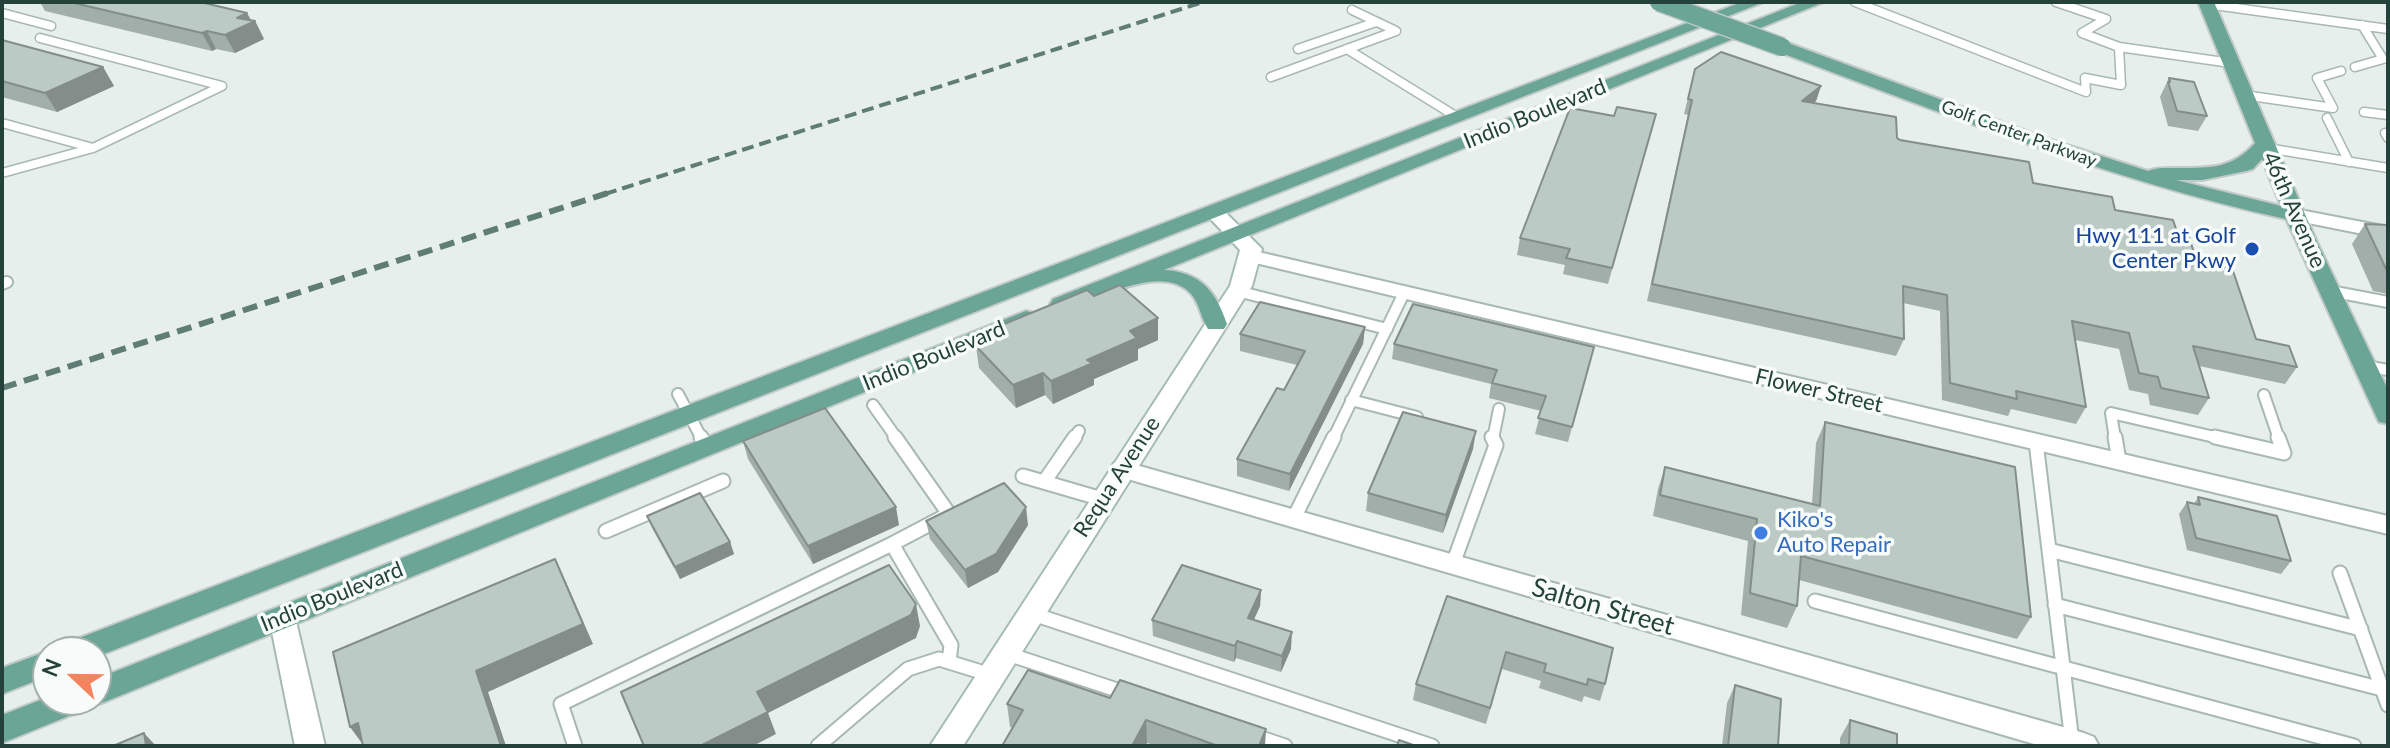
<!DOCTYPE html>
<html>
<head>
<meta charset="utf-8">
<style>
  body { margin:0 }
  #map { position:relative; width:2390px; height:748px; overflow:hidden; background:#e6efeb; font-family:Lato,sans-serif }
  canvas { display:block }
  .frame { position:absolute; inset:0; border:4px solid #24423a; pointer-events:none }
  .north { position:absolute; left:32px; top:636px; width:80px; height:80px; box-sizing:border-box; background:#f7fbf9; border:2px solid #a3b1ad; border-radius:50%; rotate:292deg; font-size:22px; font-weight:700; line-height:32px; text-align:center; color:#24423a }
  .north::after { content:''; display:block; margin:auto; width:28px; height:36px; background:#f4845f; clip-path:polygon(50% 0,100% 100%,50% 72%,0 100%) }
</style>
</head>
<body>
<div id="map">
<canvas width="2390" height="748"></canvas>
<div class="frame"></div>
<div class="north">N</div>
</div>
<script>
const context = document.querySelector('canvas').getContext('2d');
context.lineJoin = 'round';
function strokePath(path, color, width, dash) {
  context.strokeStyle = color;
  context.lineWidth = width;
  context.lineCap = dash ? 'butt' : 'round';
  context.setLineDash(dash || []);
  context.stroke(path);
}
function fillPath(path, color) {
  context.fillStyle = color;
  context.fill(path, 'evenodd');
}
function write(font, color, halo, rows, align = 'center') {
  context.font = font + ' Lato,sans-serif';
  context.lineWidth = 7;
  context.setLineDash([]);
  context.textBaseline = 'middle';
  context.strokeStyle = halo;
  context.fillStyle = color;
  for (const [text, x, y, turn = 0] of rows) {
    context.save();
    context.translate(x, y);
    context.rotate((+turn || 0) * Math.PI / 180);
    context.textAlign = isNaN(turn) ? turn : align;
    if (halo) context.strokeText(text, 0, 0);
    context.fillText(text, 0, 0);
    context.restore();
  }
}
const laneFar2 = new Path2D(`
  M1855,2L2086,92L2085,78L2121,85L2119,47L2231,63
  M2056,2L2106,19L2082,33L2119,47
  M2207,4L2388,29
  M2,13L51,26
  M40,38L222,86L93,148
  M1298,49L1376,22
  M1347,49L1457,117
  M2355,67L2383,59L2362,25
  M1271,77L1396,31L1352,10
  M2244,95L2333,108L2317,78L2341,71
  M2364,112L2388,115
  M2327,118L2349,162
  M2,123L93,148L2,173
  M2388,133H2385L2388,138
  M2267,148L2388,168`);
const laneFar1 = new Path2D(`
  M2,284L7,282
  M1237,291L1387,329
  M2330,291L2388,302
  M2365,366L2388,370
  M678,394L702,439
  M2264,395L2279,439
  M1351,400L1417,417
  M873,405L897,439
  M1074,439L1079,431
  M1333,439L1404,293
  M1493,439L1499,409
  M2115,439L2111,413L2223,439`);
const lane = new Path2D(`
  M701,437L706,447
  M2115,437L2119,461
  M2215,437L2284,453L2278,437
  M2036,442L2072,742
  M1023,476L1102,499
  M1044,482L1075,437
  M1294,518L1334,437
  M606,531L723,481
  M892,544L949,514L895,437
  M2049,550L2361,629
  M1453,564L1496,445L1492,437
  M2340,573L2388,705
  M1815,601L2354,746
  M2055,605L2382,689
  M1030,613L1432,746
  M1005,653L1126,693
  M1252,735L1285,746
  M575,746L561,704L892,544L951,645L949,662
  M818,746L908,669L939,659L991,675`);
const street = new Path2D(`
  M2295,209L2388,227V239L2288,219L2286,215L2288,211Z
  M1250,250L2388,516V534L1243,260L1240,256L1243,252Z
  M1122,461L2084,733L2094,737L2099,746H2041L1114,475L1110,469L1114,463Z
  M282,606L291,610L295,617L325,746H295L269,617L273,610Z`);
const secondary = new Path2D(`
  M1214,206L1221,208L1262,249L1252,286L963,746H930L1230,286L1240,250L1204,212Z`);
const primary = new Path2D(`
  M1742,2H1764L96,657V652H62L66,643Z
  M1802,2H1824L1164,270C1201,272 1216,292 1227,324L1224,329H1208C1201,318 1200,305 1192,295C1162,260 1095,302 1061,311L1050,304L1053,299Z
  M2198,2H2214L2317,242L2388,390V424L2379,422L2376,416L2286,219C2110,180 1944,114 1776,51L1774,47L1782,42L1788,43L2042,137L2148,171C2157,167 2168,168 2179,168C2212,168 2233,168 2255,143ZM2262,159L2281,206L2176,180H2202L2246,171L2253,169Z
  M1026,311L1034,313L1037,318L1034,323L107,701L96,705L89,703L86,709L2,743V715L48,697V700H96V679Z
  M48,651L52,652H48V676L2,694V668Z`);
const railFar1 = new Path2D(`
  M605,194L1203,2`);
const rail = new Path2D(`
  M2,388L611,192`);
const primaryBridge = new Path2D(`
  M1659,2L1782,47`);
const wall = new Path2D(`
  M40,2H200L255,21L264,39L235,53L216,49L212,51L45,11Z
  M2,40L103,67L114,86L57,112L2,97Z
  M1695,69L1821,86L1816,101L1814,103L1897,138L2115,210L2178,235L2256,339L2297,367L2285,384L2199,366L2209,398L2198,415L2150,405L2148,394L2129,390L2119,349L2075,340L2086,407L2076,424L2011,409L2008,416L1942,400L1940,311L1903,303L1904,339L1896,356L1647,301L1688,115L1684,114Z
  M2169,78L2207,116L2198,131L2168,126L2160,97Z
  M1656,114L1608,284L1563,274L1565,265L1517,255L1520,238L1614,116Z
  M2365,224L2388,225V294L2373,291L2352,244Z
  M1094,296L1158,340L1138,349V360L1094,379V385L1053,404L1045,395L1016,408L979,368L976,346L998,337L997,327Z
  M1365,327L1363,344L1289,491L1237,476V459L1284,390L1297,365L1240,351V334Z
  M1394,344L1594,347L1568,442L1535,434L1541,411L1489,398L1491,384L1392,359Z
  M1825,422L2031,617L2017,639L1799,580L1797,606L1787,628L1741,615L1748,541L1653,516L1658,489L1665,467L1812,504L1816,443Z
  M743,441L899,525L813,564L748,459Z
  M1473,449L1443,533L1366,511L1368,493Z
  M2198,497L2291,561L2281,574L2187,550L2179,514L2187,502L2194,504Z
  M647,516L730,542L734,554L680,579L652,528Z
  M926,521L1028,525L998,572L968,588L930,539Z
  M1261,590L1260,606L1254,620L1291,649L1281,672L1236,658L1234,662L1153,636L1152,620Z
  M1447,596L1605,684L1600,701L1584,696L1582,702L1539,688L1541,681L1502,669L1486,724L1413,700L1416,684Z
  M1735,685L1778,746H1722L1727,703Z
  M1110,698L1265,746H1156L1147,743L1145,746H1002L1013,728L1010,727L1007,704Z
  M1850,720L1897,746H1840V738Z`);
const shadedWall = new Path2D(`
  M247,13L252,22L255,21L264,39L235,53L225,35L237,18Z
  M207,31L216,49L212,51L202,33Z
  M103,67L114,86L57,112L45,93Z
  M1821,86L1816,101L1797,116L1802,101Z
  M1158,318V340L1138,349V360L1094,379V385L1053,404L1051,381L1130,331Z
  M1365,327L1363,344L1289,491L1290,474Z
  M1043,373L1045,395L1016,408L1013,385Z
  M1476,431L1473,449L1443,533L1446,515Z
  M896,507L899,525L813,564L808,546Z
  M1026,507L1028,525L998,572L968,588L965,570Z
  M730,542L734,554L680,579L675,567Z
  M565,580L593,644L488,692L506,746H501L476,671Z
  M1261,590L1260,606L1247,634L1248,618Z
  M916,604L920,626L916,638L768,713L776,734L753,746H700L757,692Z
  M1292,632L1291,649L1281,672L1282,656Z
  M1237,641L1236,658L1234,662L1235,646Z
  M1146,720L1147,743L1145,746H1132Z
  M358,723L364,746L350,727Z
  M1266,729L1265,746H1259Z
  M144,733L156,746H146Z`);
const building = new Path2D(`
  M70,2H200L247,13L237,18L255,21L225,35L207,31L202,33Z
  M2,40L103,67L45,93L2,81Z
  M1721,52L1821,86L1802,101L1896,117L1897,138L1900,140L2029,162L2033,183L2112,197L2115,210L2173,220L2178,235L2189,237L2197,262L2232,268L2256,339L2289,346L2297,367L2193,346L2209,398L2161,388L2158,377L2139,373L2129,333L2072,321L2086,407L2016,391L2017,399L1950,383L1947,295L1903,286L1904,339L1652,284L1692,100L1688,99L1695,69Z
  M2169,78L2194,82L2207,116L2177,111L2168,82H2170Z
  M1617,107L1656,114L1612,268L1566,258L1570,249L1520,238L1570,108L1614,116Z
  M2365,224L2388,225V271H2387Z
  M1120,285L1158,318L1130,331L1137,338L1087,360L1093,363L1051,381L1043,373L1013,385L976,346L1004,334L997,327L1087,290L1094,296Z
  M1260,302L1365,327L1290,474L1237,459L1277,388L1284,390L1305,351L1240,334Z
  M1413,304L1594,347L1572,427L1538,418L1546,396L1492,383L1497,370L1394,344Z
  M825,408L896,507L808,546L743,441Z
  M1403,412L1476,431L1446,515L1368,493Z
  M1825,422L2015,467L2031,617L1801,556L1797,606L1750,593L1757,519L1660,495L1665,467L1820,506Z
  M1004,483L1026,507L996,554L965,570L926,521Z
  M700,493L730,542L675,567L647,516Z
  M2198,497L2277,516L2291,561L2196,538L2187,502L2200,505Z
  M555,559L583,624L476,671L501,746H363L358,723L350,727L333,652Z
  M889,565L916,604L911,615L757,692L768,712L700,746H644L621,692Z
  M1182,565L1261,590L1248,618L1292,632L1282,656L1237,641L1235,646L1152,620Z
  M1447,596L1613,648L1605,684L1588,679L1587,685L1544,672L1546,664L1506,652L1490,708L1416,684Z
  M1028,670L1110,698L1120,680L1266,729L1259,746H1218L1146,720L1132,746H1002L1023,710L1007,704Z
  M1735,685L1781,699L1778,746H1728Z
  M1850,720L1897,734V746H1849Z
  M144,733L146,746H113Z
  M1399,740L1416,746H1397Z`);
const markers = [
  [2252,249,8,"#1a4fb4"],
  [1761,533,8,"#3f7fe0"]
];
const farStreetnames = [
  ["Golf Center Parkway",2019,134,20]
];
const streetNames = [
  ["Indio Boulevard",1535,114,-22],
  ["46th Avenue",2294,210,66],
  ["Indio Boulevard",934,356,-22],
  ["Flower Street",1819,391,13],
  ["Requa Avenue",1117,477,-57],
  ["Indio Boulevard",332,597,-22]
];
const transitNames = [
  ["Hwy 111 at Golf",2236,236],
  ["Center Pkwy",2236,261]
];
const shopNames = [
  ["Kiko's",1777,520],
  ["Auto Repair",1777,545]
];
const nearStreetnames = [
  ["Salton Street",1603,607,16]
];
strokePath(laneFar2, '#a8b8b2', 11);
strokePath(laneFar1, '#a8b8b2', 14);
strokePath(lane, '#a8b8b2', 17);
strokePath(street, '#a8b8b2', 4);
strokePath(secondary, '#a4bbb3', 4);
strokePath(primary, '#c2cac8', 4);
strokePath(laneFar2, '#fff', 8);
strokePath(laneFar1, '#fff', 10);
strokePath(lane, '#fff', 13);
fillPath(street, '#fff');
fillPath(secondary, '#fff');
fillPath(primary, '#6aa596');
strokePath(railFar1, '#5f7d75', 4, [12, 6]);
strokePath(rail, '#5f7d75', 6, [15, 8]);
strokePath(primaryBridge, '#c2cac8', 21, []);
strokePath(primaryBridge, '#6aa596', 18);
fillPath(wall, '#a1aea9');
fillPath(shadedWall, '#838d89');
fillPath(building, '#bbcac4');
strokePath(building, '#838d89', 2);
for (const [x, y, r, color] of markers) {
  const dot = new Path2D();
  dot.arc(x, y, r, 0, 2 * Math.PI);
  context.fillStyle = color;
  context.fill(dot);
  strokePath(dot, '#f7fbf9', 3);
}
write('18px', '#24423a', '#f7fbf9', farStreetnames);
write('22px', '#24423a', '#f7fbf9', streetNames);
write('22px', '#164399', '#f7fbf9', transitNames, 'right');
write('22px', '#366cbe', '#f7fbf9', shopNames, 'left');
write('26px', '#24423a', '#f7fbf9', nearStreetnames);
</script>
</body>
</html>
